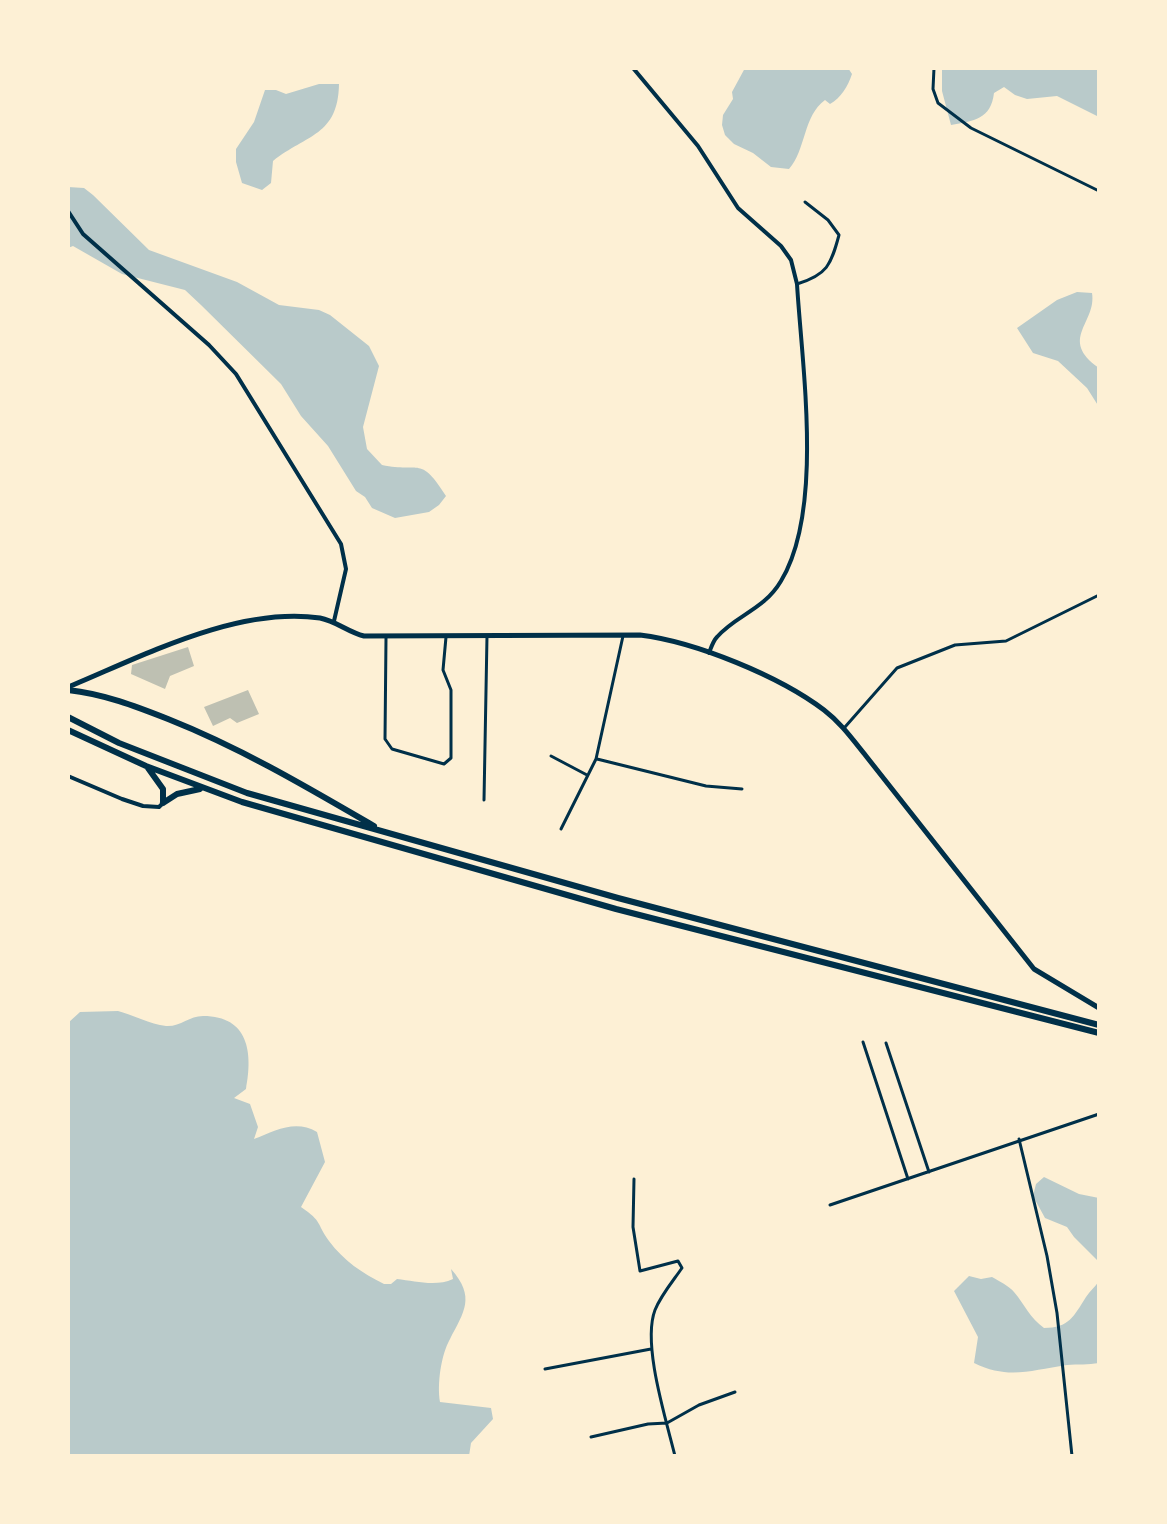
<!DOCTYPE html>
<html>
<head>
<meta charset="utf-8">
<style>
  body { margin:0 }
  #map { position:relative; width:1167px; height:1524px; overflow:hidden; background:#fdf0d5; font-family:"Fira Sans",sans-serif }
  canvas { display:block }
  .frame { position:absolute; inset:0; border:70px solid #fdf0d5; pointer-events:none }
</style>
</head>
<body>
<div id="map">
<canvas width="1167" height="1524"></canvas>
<div class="frame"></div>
</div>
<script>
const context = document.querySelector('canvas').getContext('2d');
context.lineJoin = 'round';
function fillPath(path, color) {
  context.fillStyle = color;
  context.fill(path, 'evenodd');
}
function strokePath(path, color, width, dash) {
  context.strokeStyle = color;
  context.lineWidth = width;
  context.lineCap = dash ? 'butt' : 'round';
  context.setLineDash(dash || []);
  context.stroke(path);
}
const green = new Path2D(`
  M745,68H848L852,74C848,86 841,98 830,104L825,100C803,116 806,150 789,169L771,167L753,153L734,144L725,135L722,125L723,115L733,99L732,92Z
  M942,68H1099V117L1057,96L1027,99L1015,95L1004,87L994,93C991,119 974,121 951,125L942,91Z
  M319,84H339C338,136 307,134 273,161L271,183L262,190L242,183L236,162V149L254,122L265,90H276L286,94Z
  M68,187L84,188L93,195L149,250L237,282L279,305L319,310L330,315L369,346L379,366L363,427L367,449L382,465C421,473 420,455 446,496L439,505L429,512L395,518L372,508L365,497L356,491L328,446L301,416L281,384L201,305L185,290L122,274L73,246L68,248Z
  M1077,292L1092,293C1097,323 1058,339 1099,368V407L1087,388L1058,361L1033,353L1017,328L1057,300Z
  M118,1011C133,1015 150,1024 166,1026C180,1027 189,1016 203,1016C249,1016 253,1053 246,1089L234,1098L250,1104L258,1127L254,1139C275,1131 295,1119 317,1132L325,1162L301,1207C323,1222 316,1223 329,1241C344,1261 362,1273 384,1284H391L397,1279C415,1281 436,1287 453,1279L451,1269C476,1297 464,1312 450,1339C441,1355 437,1384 440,1402L491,1408L493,1419L471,1443L469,1456H68V1023L80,1012Z
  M1044,1177L1079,1194L1099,1198V1262L1074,1237L1067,1227L1045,1218L1033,1196L1036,1184Z
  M969,1276L981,1279L992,1277C999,1281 1009,1286 1014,1292C1025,1305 1030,1318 1044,1328C1069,1328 1074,1316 1086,1297C1090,1291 1095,1287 1099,1281V1363C1088,1365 1078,1364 1067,1365C1031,1370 1009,1380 974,1363L978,1337L954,1291Z`);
const building = new Path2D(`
  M188,647L194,666L170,676L165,689L131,674L132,665Z
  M248,690L259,714L237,723L230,718L213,726L204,707Z`);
const minor = new Path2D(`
  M934,68L933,89L938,103L971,128L1099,191
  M797,284C827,275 831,265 839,235L828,220L805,202
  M386,638L385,739L392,749L444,764L451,758V690L443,670L446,637
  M845,727L897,668L955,645L1006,641L1099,595
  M551,756L587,775
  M597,759L706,786L742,789
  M484,800L487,636
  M561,829L596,759L623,636
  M863,1042L908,1179
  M886,1043L929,1172
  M1019,1139L1047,1256L1057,1313L1072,1456
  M634,1179L633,1227L640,1271L678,1261L682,1268C673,1281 661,1295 655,1310C642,1344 666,1419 675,1456
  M830,1205L1099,1114
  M545,1369L651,1349
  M667,1423L699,1405L735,1392
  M591,1437L648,1424L667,1423`);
const tertiary = new Path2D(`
  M633,68L698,146L738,208L781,246L791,260L797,284C802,367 824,510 781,581C764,610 736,615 717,637C713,641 711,648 709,653
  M68,211L83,234L209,345L236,374L341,544L346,569L334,621
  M68,776L122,799L143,806L159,807L162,804`);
const secondary = new Path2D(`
  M68,687C143,656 237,606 320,618C336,621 348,632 364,636L640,635C696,642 779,676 824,710C841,723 853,740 866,756L1034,969L1099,1008`);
const motorway = new Path2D(`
  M68,690C104,694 135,706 168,719C241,748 307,787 374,826
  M68,717L119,743L247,793L618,898L1099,1025
  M68,730L146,766L242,802L616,909L1099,1033
  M148,768L163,789V803
  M163,803L177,794L200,789`);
fillPath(green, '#b9caca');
fillPath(building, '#bec0b2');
strokePath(minor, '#003049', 3);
strokePath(tertiary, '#003049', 4);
strokePath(secondary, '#003049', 5);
strokePath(motorway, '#003049', 6);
</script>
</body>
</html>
